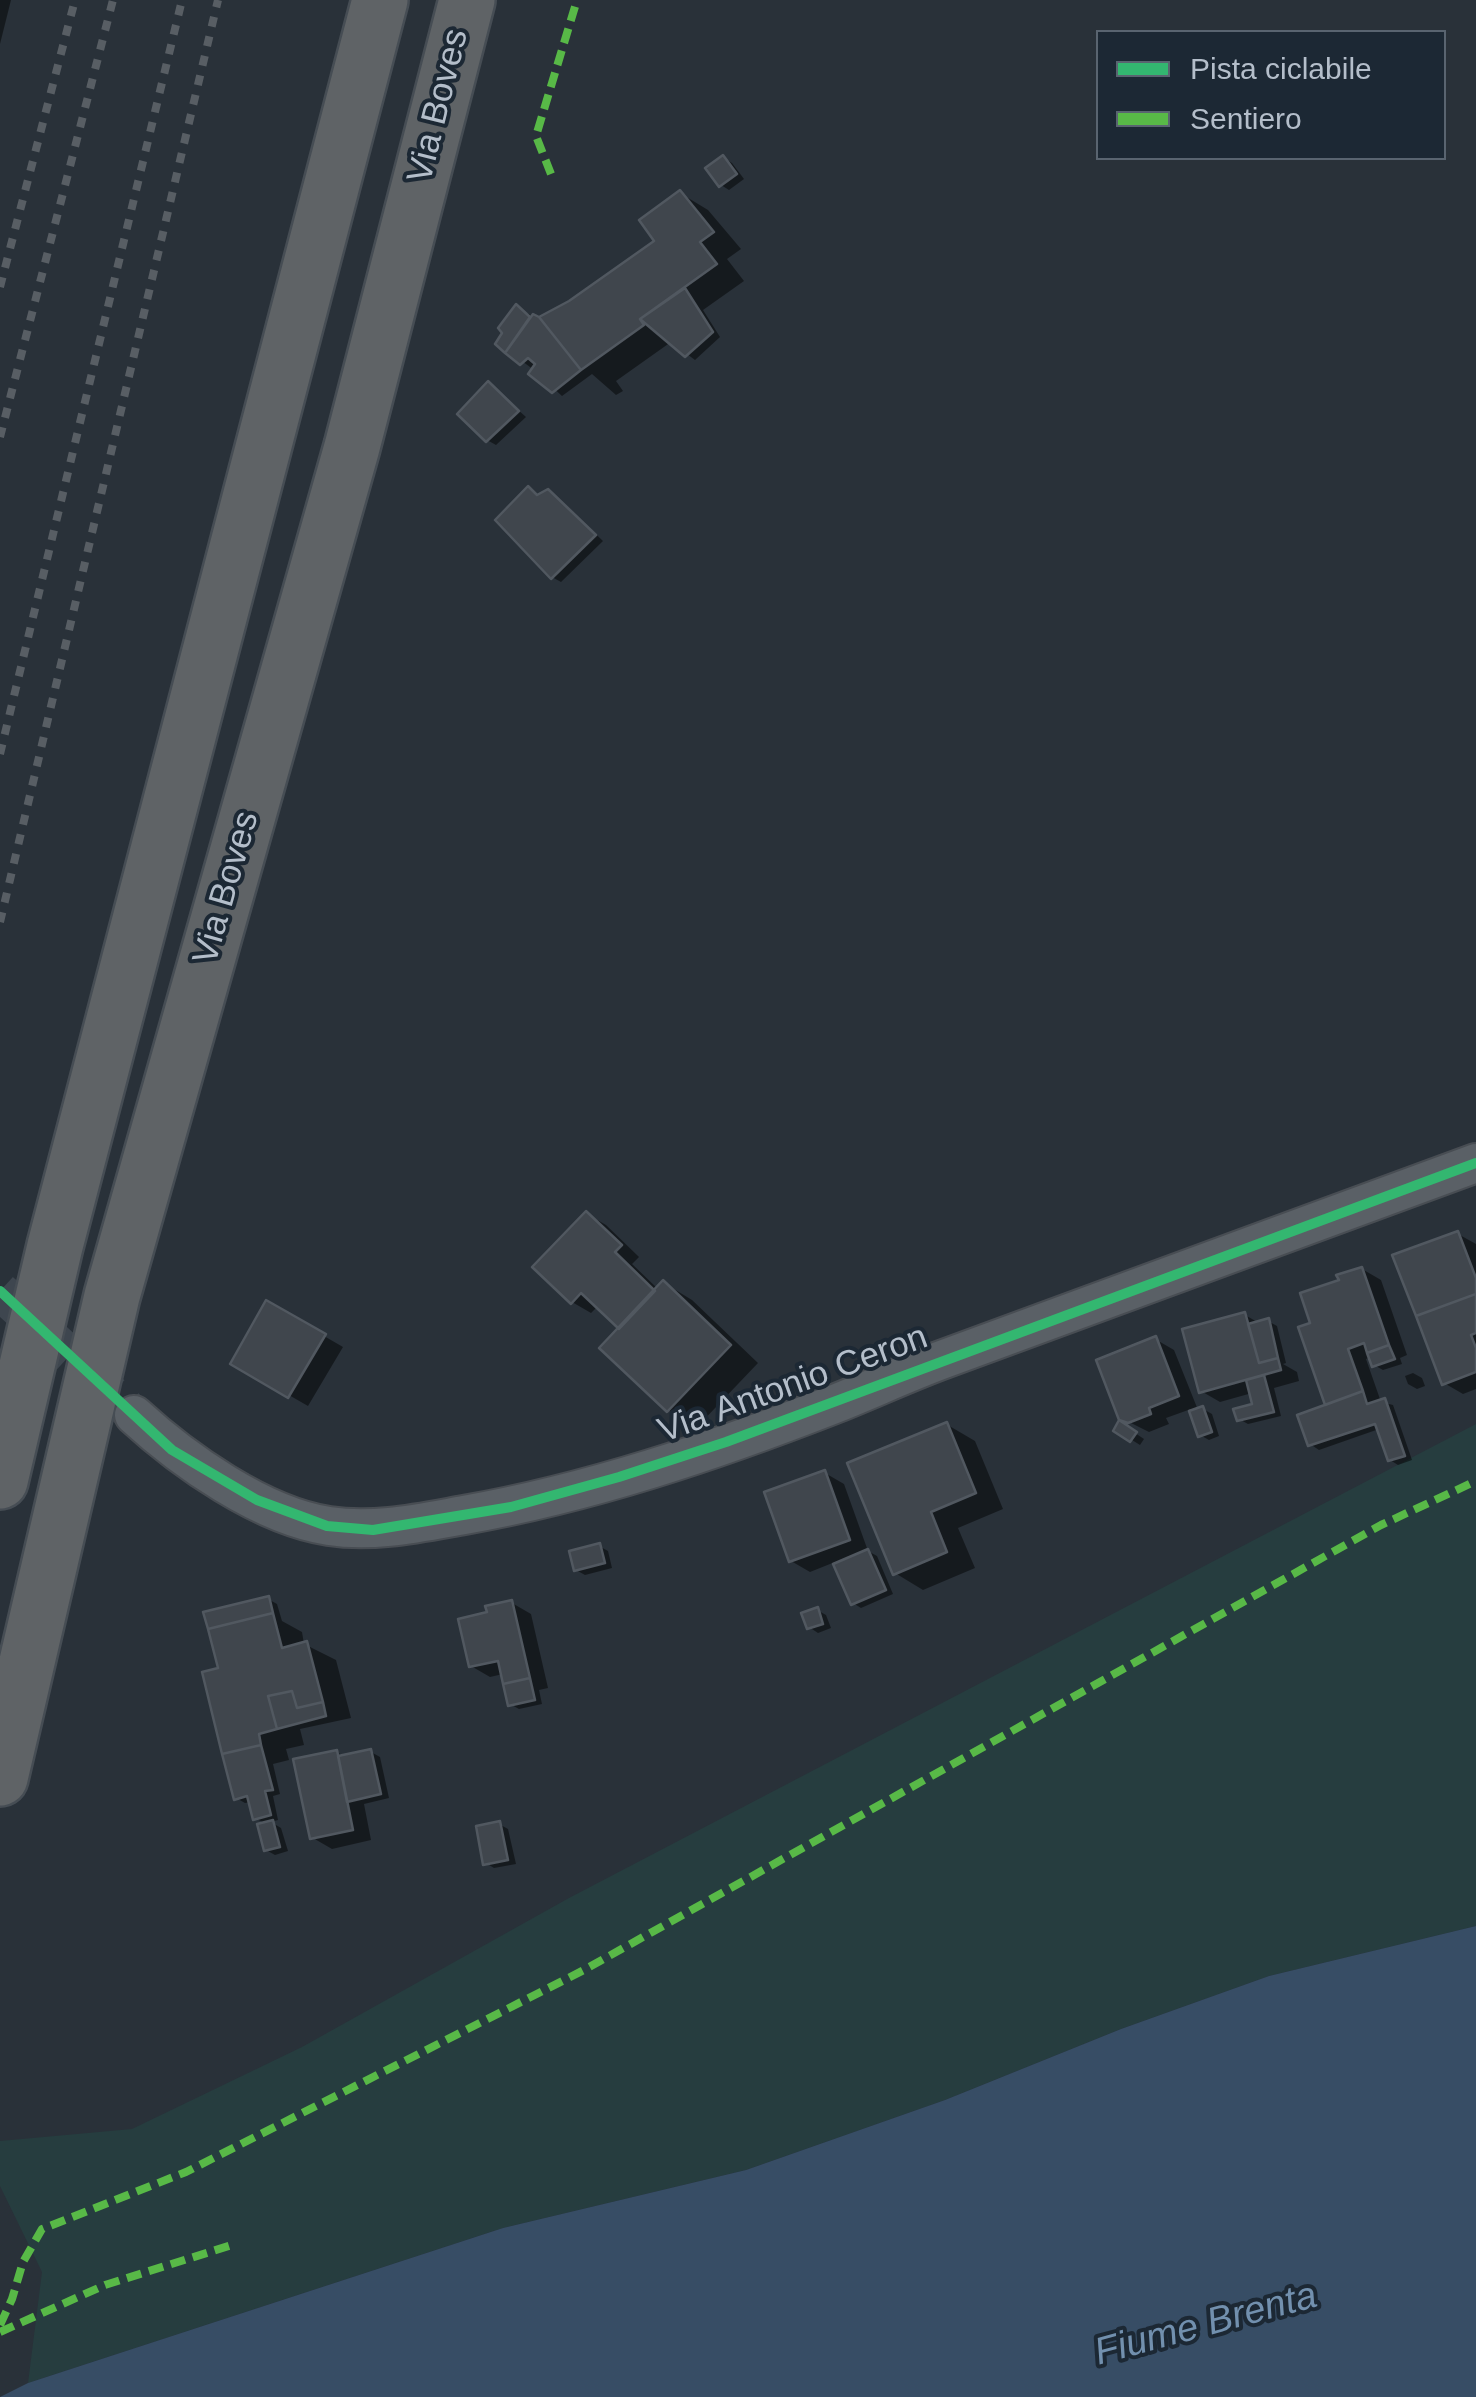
<!DOCTYPE html>
<html>
<head>
<meta charset="utf-8">
<style>
  body { margin:0 }
  #map { position:relative; width:1476px; height:2397px; overflow:hidden; background:#293139; font-family:Helvetica,sans-serif }
  canvas { display:block }
  .legend { position:absolute; left:1096px; top:30px; width:350px; height:130px; box-sizing:border-box; background:#1c2834; border:2px solid #596470; margin:0; padding:12px 18px; list-style:none; font-size:30px; color:#b4beca }
  .legend li { display:flex; align-items:center; gap:20px; height:50px }
  .legend b { width:50px; border:2px solid #596470 }
</style>
</head>
<body>
<div id="map">
<canvas width="1476" height="2397"></canvas>
<ul class="legend">
<li><b style="height:12px;background:#33b770"></b>Pista ciclabile</li>
<li><b style="height:12px;background:#58b947"></b>Sentiero</li>
</ul>
</div>
<script>
const context = document.querySelector('canvas').getContext('2d');
context.lineJoin = 'round';
function fillPath(path, color) {
  context.fillStyle = color;
  context.fill(path, 'evenodd');
}
function strokePath(path, color, width, dash) {
  context.strokeStyle = color;
  context.lineWidth = width;
  context.lineCap = dash ? 'butt' : 'round';
  context.setLineDash(dash || []);
  context.stroke(path);
}
function write(font, color, halo, rows, align = 'center') {
  context.font = font + ' Helvetica,sans-serif';
  context.lineWidth = 8;
  context.setLineDash([]);
  context.textBaseline = 'middle';
  context.strokeStyle = halo;
  context.fillStyle = color;
  for (const [text, x, y, turn = 0] of rows) {
    context.save();
    context.translate(x, y);
    context.rotate((+turn || 0) * Math.PI / 180);
    context.textAlign = isNaN(turn) ? turn : align;
    if (halo) context.strokeText(text, 0, 0);
    context.fillText(text, 0, 0);
    context.restore();
  }
}
const green = new Path2D(`
  M1476,1424V1926L1269,1976L1121,2029L945,2100L746,2170L503,2228L28,2383L42,2272L0,2186V2141L132,2129L302,2047L569,1898Z`);
const water = new Path2D(`
  M1476,1926V2397H0L28,2383L503,2228L746,2170L945,2100L1121,2029L1269,1976Z`);
const shadow = new Path2D(`
  M0,0H11L0,44Z
  M724,158L732,163L744,179L729,190L721,185Z
  M680,193L708,210L741,249L727,259L744,281L703,310L720,337L695,360L671,342L616,381L623,391L616,395L592,374L562,396L534,370L498,343L517,307L539,320L570,303L658,242Z
  M489,384L526,417L496,445L487,440Z
  M528,489L540,497L548,491L557,497L603,541L561,582L552,577Z
  M587,1214L606,1225L639,1257L632,1264L658,1289L664,1283L692,1300L758,1363L697,1427L668,1410L621,1328L598,1306L591,1313L572,1302Z
  M1458,1234L1476,1244V1389L1463,1394L1444,1383Z
  M1362,1269L1381,1280L1407,1355L1400,1358L1402,1364L1383,1370L1374,1365L1371,1357L1366,1359L1381,1402L1393,1405L1412,1460L1398,1465L1390,1460L1379,1429L1319,1450L1310,1444L1328,1406L1313,1325L1342,1281Z
  M267,1303L343,1347L308,1406L233,1363Z
  M1245,1315L1259,1323L1268,1321L1277,1326L1286,1363L1283,1364L1297,1372L1299,1381L1274,1388L1281,1416L1248,1424L1239,1419L1255,1406L1252,1393L1220,1402L1201,1391Z
  M1155,1339L1174,1350L1198,1410L1203,1409L1212,1414L1219,1436L1209,1440L1200,1435L1191,1409L1166,1418L1169,1424L1149,1432L1121,1418Z
  M1413,1373L1422,1378L1425,1386L1417,1389L1408,1384L1405,1376Z
  M1120,1423L1144,1439L1140,1445L1116,1430Z
  M946,1424L975,1441L1003,1509L958,1528L975,1568L923,1590L895,1573Z
  M825,1473L844,1484L868,1551L877,1556L893,1594L861,1608L853,1603L835,1562L810,1572L791,1561Z
  M599,1546L608,1551L612,1568L585,1575L576,1570Z
  M268,1599L277,1604L282,1621L302,1632L304,1644L336,1660L351,1718L300,1729L304,1745L286,1749L289,1760L273,1764L280,1794L273,1796L278,1820L271,1822L281,1828L288,1851L275,1855L266,1850V1824L255,1818L251,1802L245,1803L236,1798L221,1669Z
  M512,1603L531,1614L548,1688L539,1690L542,1704L519,1709L510,1704L503,1674L490,1677L471,1666Z
  M817,1610L826,1615L831,1628L818,1633L809,1627Z
  M337,1752L345,1757L371,1752L380,1757L389,1798L364,1804L371,1840L332,1849L313,1838Z
  M499,1824L508,1829L516,1864L494,1868L486,1863Z`);
const building = new Path2D(`
  M723,155L737,174L719,187L705,168Z
  M680,190L714,232L700,242L717,264L640,319L644,325L581,370L539,317L569,301L654,241L639,220Z
  M685,288L713,332L685,357L640,319Z
  M516,304L530,317L505,353L495,344L502,333L498,328Z
  M533,314L539,317L581,370L552,393L528,374L535,364L528,358L520,365L505,353Z
  M488,381L519,411L486,442L457,414Z
  M528,486L537,495L548,489L596,535L551,579L495,520Z
  M586,1211L622,1245L615,1252L655,1291L619,1329L581,1293L571,1304L532,1267Z
  M1458,1231L1476,1278V1294L1416,1316L1392,1255Z
  M1362,1267L1389,1345L1367,1353L1364,1343L1348,1349L1363,1391L1325,1405L1298,1327L1310,1323L1300,1293L1339,1280L1336,1275Z
  M663,1280L731,1345L667,1412L599,1348Z
  M1476,1294V1333L1471,1335L1476,1348V1372L1442,1385L1416,1316Z
  M266,1300L326,1334L288,1398L230,1364Z
  M1245,1312L1259,1363L1278,1358L1281,1370L1199,1393L1182,1329Z
  M1269,1318L1278,1358L1259,1363L1248,1324Z
  M1156,1336L1179,1396L1149,1408L1151,1414L1128,1423L1119,1420L1096,1360Z
  M1389,1345L1395,1359L1372,1367L1367,1353Z
  M1264,1375L1274,1412L1237,1421L1233,1409L1252,1404L1246,1380Z
  M1363,1391L1367,1404L1385,1398L1405,1456L1388,1461L1375,1424L1308,1446L1297,1415Z
  M1203,1406L1212,1432L1198,1437L1189,1411Z
  M1119,1420L1137,1432L1130,1442L1113,1431Z
  M947,1422L976,1493L931,1512L947,1552L893,1575L847,1463Z
  M825,1470L850,1540L789,1562L764,1492Z
  M600,1543L605,1563L574,1571L569,1551Z
  M868,1549L886,1590L851,1605L833,1564Z
  M269,1596L273,1613L208,1629L203,1612Z
  M512,1600L530,1678L503,1684L498,1661L469,1667L458,1619L487,1612L485,1606Z
  M818,1607L823,1624L807,1629L801,1613Z
  M273,1613L282,1648L307,1641L323,1702L297,1708L292,1691L268,1696L277,1729L259,1734L261,1745L222,1754L202,1672L218,1668L208,1629Z
  M530,1678L535,1700L508,1706L503,1684Z
  M292,1691L297,1708L323,1702L326,1716L277,1729L268,1696Z
  M261,1745L273,1790L265,1791L271,1815L253,1820L247,1796L234,1800L222,1754Z
  M371,1749L381,1794L347,1802L338,1756Z
  M337,1750L353,1830L310,1839L293,1759Z
  M273,1820L280,1847L264,1851L257,1824Z
  M500,1821L508,1860L483,1865L476,1826Z`);
const streetTunnel = new Path2D(`
  M0,1291L134,1415`);
const street = new Path2D(`
  M134,1415C183,1460 262,1516 329,1526C374,1533 419,1523 464,1515C589,1493 714,1451 832,1405C870,1390 906,1373 944,1359C1121,1292 1299,1228 1476,1163`);
const highway = new Path2D(`
  M0,1481L55,1246L380,0
  M0,1778L112,1296L352,447L467,0`);
const rail = new Path2D(`
  M0,287L75,0
  M0,437L113,0
  M0,754L182,0
  M0,922L218,0`);
const quiet = new Path2D(`
  M551,174L536,136L577,0
  M0,2325L12,2299L23,2262L42,2229L186,2172L584,1970L1381,1525L1476,1481
  M0,2332L105,2285L235,2244`);
const cycleway = new Path2D(`
  M0,1291L172,1450L257,1500L327,1526L373,1530L511,1507L619,1477L726,1442L1476,1163`);
const streetNames = [
  ["Via Boves",439,106,-76],
  ["Via Boves",227,888,-74],
  ["Via Antonio Ceron",793,1385,-20]
];
const waterNames = [
  ["Fiume Brenta",1206,2325,-15]
];
fillPath(green, '#263d3f');
fillPath(water, '#374d65');
fillPath(shadow, '#0007');
fillPath(building, '#40464d');
strokePath(building, '#515860', 2.5);
strokePath(streetTunnel, '#3e464f', 38, [38, 19]);
strokePath(street, '#484d53', 42);
strokePath(highway, '#464d54', 60);
strokePath(street, '#5a6066', 38);
strokePath(highway, '#5f6366', 55);
strokePath(rail, '#585e64', 8, [10, 10]);
strokePath(quiet, '#58b947', 8, [15, 8]);
strokePath(cycleway, '#33b770', 10);
write('35px', '#b4beca', '#1c2834', streetNames);
write('italic 38px', '#7290ae', '#1c2834', waterNames);
</script>
</body>
</html>
